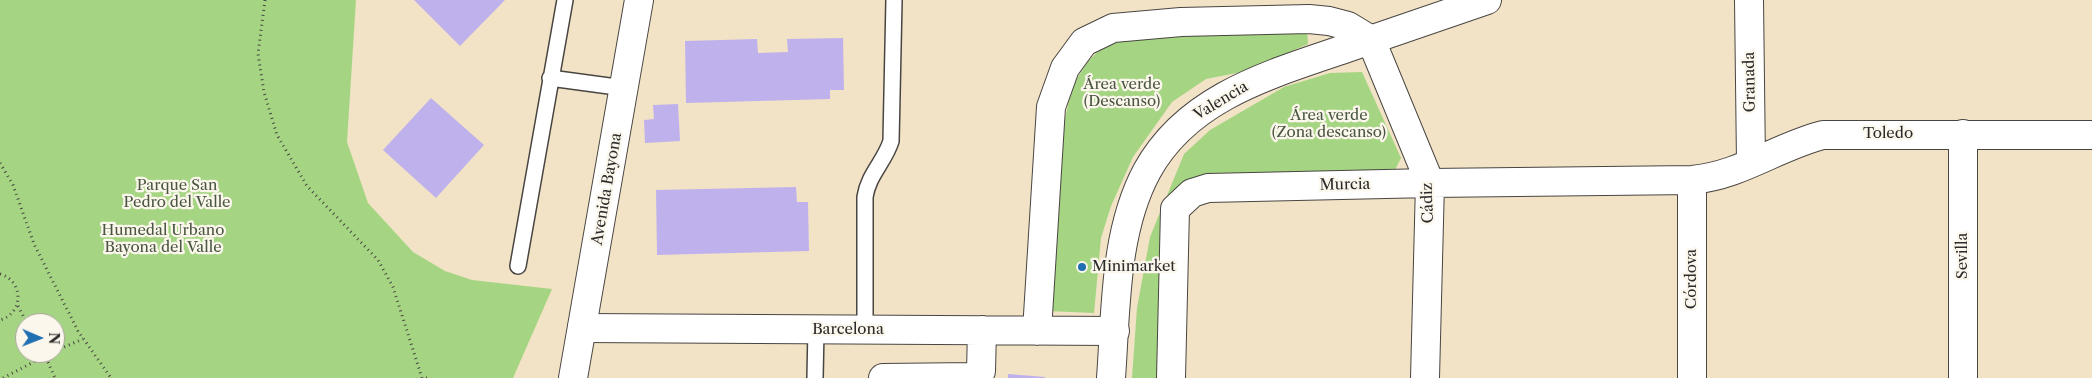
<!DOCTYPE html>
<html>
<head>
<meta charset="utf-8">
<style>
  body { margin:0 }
  #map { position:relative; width:2092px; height:378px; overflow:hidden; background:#f2e2c6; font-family:"Libre Caslon Text",serif }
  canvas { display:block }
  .north { position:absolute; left:15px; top:313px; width:50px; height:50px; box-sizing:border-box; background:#fbf7ec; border:1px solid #a8a59f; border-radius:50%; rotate:91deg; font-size:14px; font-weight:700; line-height:20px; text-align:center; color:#2b2b2b }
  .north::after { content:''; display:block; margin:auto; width:18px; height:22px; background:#1f6fb2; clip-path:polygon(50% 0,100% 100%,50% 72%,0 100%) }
</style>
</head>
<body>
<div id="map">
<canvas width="2092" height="378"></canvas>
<div class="north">N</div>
</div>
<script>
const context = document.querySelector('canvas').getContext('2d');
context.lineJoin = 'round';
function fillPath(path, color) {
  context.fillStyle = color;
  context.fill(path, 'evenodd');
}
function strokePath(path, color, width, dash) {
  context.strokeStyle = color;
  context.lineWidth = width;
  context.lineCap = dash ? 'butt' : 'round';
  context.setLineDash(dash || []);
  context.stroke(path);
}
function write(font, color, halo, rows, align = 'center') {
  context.font = font + ' "Libre Caslon Text",serif';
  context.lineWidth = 4.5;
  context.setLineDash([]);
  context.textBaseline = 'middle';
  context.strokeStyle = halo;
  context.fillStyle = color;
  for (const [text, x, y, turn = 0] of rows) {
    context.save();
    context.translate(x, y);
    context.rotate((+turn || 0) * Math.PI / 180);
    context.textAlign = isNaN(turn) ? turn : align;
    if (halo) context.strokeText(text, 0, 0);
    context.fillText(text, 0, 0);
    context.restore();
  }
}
const green = new Path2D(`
  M0,0H356L347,142L368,203L413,252L445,271L472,280L552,289L513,378H0ZM25,323H55V353H25Z
  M1307,29L1308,44L1247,71L1206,79L1172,102L1133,157L1111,206L1101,238L1094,313L1047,311L1063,129L1072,86L1088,61L1111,39Z
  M1362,72L1401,158L1395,170L1186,184L1160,378H1132L1137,308L1150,237L1184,154L1210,130L1284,87L1330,73Z`);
const building = new Path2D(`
  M414,0H505L460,46Z
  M843,38L844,90H830V99L686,103L685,41L757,39L758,53L788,52L787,39Z
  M431,98L484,145L436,198L383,150Z
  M678,104L680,141L645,143L644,120L654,119L653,105Z
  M796,187L797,202H808L809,251L657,255L656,190Z
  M1008,374L1045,377V378H1008Z`);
const path = new Path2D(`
  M265,0L258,54L264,92L277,135L307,186L378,260L393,287L422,378
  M0,163L13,185L34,244L78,331L111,378
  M0,274C24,281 24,313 0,320
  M18,306L27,323
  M55,351L83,339
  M44,353L55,378
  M3,378L51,353
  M426,378H431`);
const service = new Path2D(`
  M550,78L624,88
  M518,266L565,0
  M865,330V197C868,175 885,161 891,141L894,0
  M815,378L816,329`);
const minor = new Path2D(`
  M1749,0L1751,163
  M1692,180V378
  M582,328L1115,331
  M1037,331L1051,107L1065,68L1084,42L1113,28L1181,22L1309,19L1329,21L1348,26L1371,40L1430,183L1425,378
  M883,378L972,377L981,371L982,330
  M1171,378L1175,209L1192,193L1208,188L1430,183L1692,180C1742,175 1776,147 1823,135H2092
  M1963,378V134`);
const tertiary = new Path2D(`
  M1111,378C1116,311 1114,232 1147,171C1188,96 1272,74 1347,48C1394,32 1440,16 1487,0`);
const secondary = new Path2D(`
  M573,378L639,0`);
const markers = [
  [1082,267,5,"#1f6fb2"]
];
const streetNames = [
  ["Granada",1750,82,-91],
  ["Valencia",1221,101,-31],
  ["Toledo",1888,134],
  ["Murcia",1345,185,-1],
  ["Avenida Bayona",607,189,-80],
  ["Cádiz",1428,203,-92],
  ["Sevilla",1963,256,-90],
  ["Córdova",1692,279,-90],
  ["Barcelona",848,330]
];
const parkNames = [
  ["Área verde",1122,85],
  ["(Descanso)",1122,102],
  ["Área verde",1329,116],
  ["(Zona descanso)",1329,133],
  ["Parque San",177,186],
  ["Pedro del Valle",177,203],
  ["Humedal Urbano",163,231],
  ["Bayona del Valle",163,248]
];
const poiNames = [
  ["Minimarket",1092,267]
];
fillPath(green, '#a5d583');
fillPath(building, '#bfb2ec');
strokePath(service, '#494642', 18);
strokePath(minor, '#494642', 30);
strokePath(tertiary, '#494642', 30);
strokePath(secondary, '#494642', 30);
strokePath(path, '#494642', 3, [1, 4]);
strokePath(service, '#fff', 15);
strokePath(minor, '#fff', 28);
strokePath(tertiary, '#fff', 28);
strokePath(secondary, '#fff', 28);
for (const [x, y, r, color] of markers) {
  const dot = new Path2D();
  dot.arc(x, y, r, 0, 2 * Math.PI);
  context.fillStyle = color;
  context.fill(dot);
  strokePath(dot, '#fbf7ec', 2);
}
write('15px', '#2b2b2b', '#fbf7ec', streetNames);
write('15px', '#4a5641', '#fbf7ec', parkNames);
write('15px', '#2b2b2b', '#fbf7ec', poiNames, 'left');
</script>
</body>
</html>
